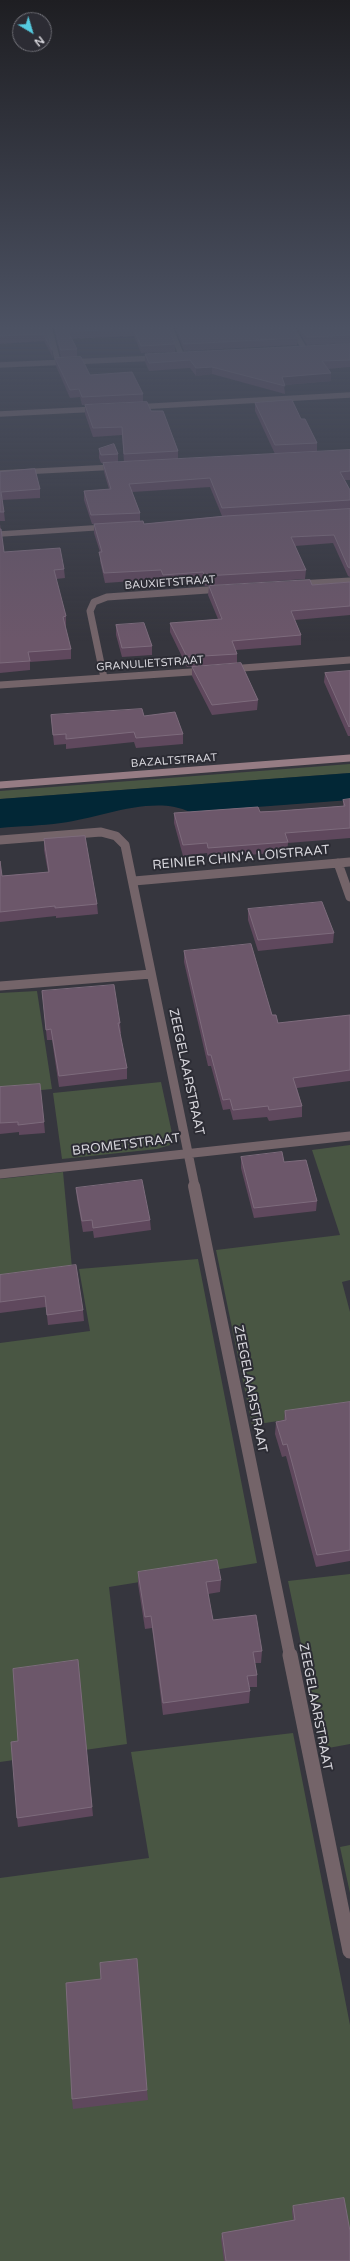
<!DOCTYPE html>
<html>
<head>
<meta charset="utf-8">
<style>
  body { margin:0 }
  #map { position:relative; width:350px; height:2261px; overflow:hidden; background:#36363e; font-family:"Varela Round",sans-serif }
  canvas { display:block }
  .north { position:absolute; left:12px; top:12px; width:40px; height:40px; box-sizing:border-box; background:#2c2c34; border:1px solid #707077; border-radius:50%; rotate:142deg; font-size:11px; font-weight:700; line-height:16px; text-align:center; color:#d7d6dc }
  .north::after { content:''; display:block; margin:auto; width:14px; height:18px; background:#55cadf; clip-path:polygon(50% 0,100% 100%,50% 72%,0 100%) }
</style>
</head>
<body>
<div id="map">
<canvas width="350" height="2261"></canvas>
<div class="north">N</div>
</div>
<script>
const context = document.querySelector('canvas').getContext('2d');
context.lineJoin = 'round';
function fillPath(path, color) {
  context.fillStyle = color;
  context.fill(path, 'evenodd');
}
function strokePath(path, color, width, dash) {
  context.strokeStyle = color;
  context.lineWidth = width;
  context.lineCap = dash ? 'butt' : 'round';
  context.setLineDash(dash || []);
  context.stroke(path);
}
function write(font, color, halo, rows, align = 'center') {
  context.font = font + ' "Varela Round",sans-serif';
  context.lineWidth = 4;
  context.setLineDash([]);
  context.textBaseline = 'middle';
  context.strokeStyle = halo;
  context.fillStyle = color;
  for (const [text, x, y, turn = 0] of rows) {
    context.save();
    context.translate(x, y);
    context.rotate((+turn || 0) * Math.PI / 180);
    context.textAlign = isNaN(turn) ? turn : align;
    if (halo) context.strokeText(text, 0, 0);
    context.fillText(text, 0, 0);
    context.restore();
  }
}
const green = new Path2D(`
  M350,764V773L0,799V791Z
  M37,991L52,1089L0,1094V993Z
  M161,1082L173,1138L170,1145L157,1149L62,1159L53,1093Z
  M350,1145V1280L342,1282L350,1312V1410L252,1425L216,1250L340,1235L312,1150Z
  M63,1172L72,1268L0,1276V1179Z
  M198,1259L257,1563L109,1587L127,1744L0,1762V1343L90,1331L79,1269Z
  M350,1574V1744L323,1749L288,1581Z
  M293,1733L350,2025V2261H0V1878L149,1858L131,1752Z
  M350,1845V1893L340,1847Z`);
const water = new Path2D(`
  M350,773V800L190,812C153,794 100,818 61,823C41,826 20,826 0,828V799Z`);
const streetFar4 = new Path2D(`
  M49,326L58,362
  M170,326L182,357
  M291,326L305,350
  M0,365L158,358
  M136,407L350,395
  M0,414L98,409
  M0,473L116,467
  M0,534L108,527`);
const streetFar3 = new Path2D(`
  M298,584L350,581
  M229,669L350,660
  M104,678L90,611L94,602L107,597L222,589
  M0,685L205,671`);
const streetFar2 = new Path2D(`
  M0,840L101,832L116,836L125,845L195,1187
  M338,863L350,897
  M134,881L350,862
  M0,986L151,974
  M0,1174L350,1136`);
const streetFar1 = new Path2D(`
  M194,1186L290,1656`);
const street = new Path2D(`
  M290,1655L350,1951`);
const secondary = new Path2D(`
  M0,785L350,758`);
const wall = new Path2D(`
  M0,326H46L52,350L53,358L44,341L0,344Z
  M53,326H168L175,344V352L141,353L134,336L72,339L77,349V357L61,358Z
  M174,326H291L298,338L297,345L184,351Z
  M295,326H350V343L307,345Z
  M350,344V367L328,369L331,373V381L284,385L285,394L212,374L196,376L190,368L149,371L145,362V354L306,346Z
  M55,358L90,375L143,394V402L82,405L80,397L70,398L56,366Z
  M255,403L317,443V452L275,454L255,411Z
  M85,405L151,411L178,451V459L124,462L122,435L93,437L85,414Z
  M99,449L118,454V462L101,463L99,458Z
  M350,450V480H345L350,490V577L348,576L333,543L295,546L306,570L305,579L205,586L203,581L163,584L161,579L105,583L100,561V552L94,533V524H92L84,500V491L109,489L104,472L103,463ZM210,487L222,516L144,524L140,521V513L132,492Z
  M0,472L40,489V498L2,500L4,512L5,521H0Z
  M0,524L4,552L64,569L65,578L56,579L66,616V626H65L71,649V659L30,662V670L0,673Z
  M350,582V615L295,620L301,635V645L236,650L237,654V663L187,667L170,632V623L218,619L208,595L209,586L312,585Z
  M116,625L152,646V655L122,657L116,635Z
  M192,667L258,700L257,710L212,715L192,676Z
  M350,671V736H348L324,682L325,673Z
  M51,715L144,716L183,734V744L136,748L134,742L66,749V744L54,745Z
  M350,799V838L288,843L287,852L208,858L207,853L183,856L174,823V813L278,811L343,806V800Z
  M44,839L97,904L98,914L56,918V916L0,922V861L2,876L48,872L44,850Z
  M248,909L334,933L333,943L258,951L248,920Z
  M184,951L272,1015L278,1023L350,1015V1081L297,1088L302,1106V1117L269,1121L267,1117L233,1120L230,1109L223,1110L211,1066H208L184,962Z
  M42,991L120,1023L121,1033H120L127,1068V1079L59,1087L52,1040H47Z
  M0,1087L44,1122L45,1133L19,1135V1132L0,1134Z
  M241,1157L284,1162L317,1201L316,1211L254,1218L241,1168Z
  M76,1188L150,1220L151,1230L94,1238L93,1231L83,1232L77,1199Z
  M0,1275L83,1310L84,1321L48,1325L46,1307L0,1313Z
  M350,1402V1561L316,1567L286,1456L282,1457L275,1434L276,1422L284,1420L285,1411Z
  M138,1572L221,1580L220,1592L208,1594L213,1620L262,1651L261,1663H255L257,1675V1687H249L250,1691L249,1703L163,1715L152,1628L145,1629L138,1584Z
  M78,1660L93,1816L18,1827L17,1818Z
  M147,2090L148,2100L73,2109L72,2099Z
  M293,2206L350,2261H224L221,2239L222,2233L293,2220L292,2211Z`);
const shadedWall = new Path2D(`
  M212,367V374L196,376V368Z
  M331,373V381L281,385L282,377Z`);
const building = new Path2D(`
  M0,326H46L52,350L43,334L0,336Z
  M55,326H168L175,344L141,346L133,328L68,332L77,349L61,350Z
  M177,326H291L298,338L184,344Z
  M300,326H350V335L307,337Z
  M350,344V360L322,361L331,373L282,377L285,386L212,367L196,368L190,360L149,363L145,354L306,346Z
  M81,357L90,375L132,372L143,394L82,397L79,389L70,390L55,358Z
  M292,400L301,419H305L317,443L275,445L255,403Z
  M147,402L151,411H163L178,451L124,454L122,427L93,428L85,405Z
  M114,444L118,454L101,455L99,449Z
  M350,450V471L340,472L350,490V500L222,508L210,478L129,484L140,513L91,515L84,491L111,489L103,463Z
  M35,469L40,489L1,492L4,512H0V472Z
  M350,509V568L348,567L334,535L291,537L306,570L205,576L203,572L163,575L161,570L104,573L99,552H102L94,524L143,521L144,524L226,516Z
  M0,529H1L4,552L60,548L64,569L54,570L66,616L63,617L71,649L28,652L30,661L0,663Z
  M310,580L312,585L350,582V606L291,611L301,635L232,641L237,654L187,657L170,623L222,619L209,586Z
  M144,623L152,646L122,648L116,625Z
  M241,663L258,700L212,705L192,667Z
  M350,671V726L349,727L325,673Z
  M142,709L144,716L175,712L183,734L136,738L134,732L66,739V734L53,735L51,715Z
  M350,799V828L285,833L288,842L208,848L207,843L183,845L174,813L258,807L260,812L278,811L345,806L343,800Z
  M85,836L97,904L55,908V906L0,912V861L2,876L49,872L44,839Z
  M322,902L334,933L258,940L248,909Z
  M251,944L272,1015H276L278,1023L350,1015V1070L293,1078L302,1106L269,1110L268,1106L233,1110L230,1099L223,1100L211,1055H208L184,951Z
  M114,985L120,1023H118L127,1068L59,1076L51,1029L46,1030L42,991Z
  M40,1084L44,1122L18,1125V1122L0,1123V1087Z
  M282,1152L284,1162L306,1160L317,1201L254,1208L241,1157Z
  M142,1180L150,1220L93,1228L92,1220L82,1221L76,1188Z
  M76,1265L83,1310L47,1315L45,1296L0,1302V1275Z
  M350,1402V1550L317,1555L287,1444L283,1445L276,1422L286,1420L285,1411Z
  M217,1560L221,1580L206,1582L213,1620L256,1615L262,1651L253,1652L257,1675L247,1676L250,1691L163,1703L151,1616L145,1617L138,1572Z
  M78,1660L92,1807L17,1818L11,1742L18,1741L13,1669Z
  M137,1959L147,2090L72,2099L66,1983L101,1979L100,1963Z
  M344,2198L350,2231V2261H226L222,2233L295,2220L293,2206Z`);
const farStreetnames = [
  ["BAUXIETSTRAAT",170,583,-4],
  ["GRANULIETSTRAAT",150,664,-4],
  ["BAZALTSTRAAT",174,761,-4]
];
const streetNames = [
  ["REINIER CHIN'A LOISTRAAT",241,858,-5],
  ["ZEEGELAARSTRAAT",186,1072,78],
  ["BROMETSTRAAT",126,1145,-7],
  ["ZEEGELAARSTRAAT",250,1389,79],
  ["ZEEGELAARSTRAAT",315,1707,79]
];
fillPath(green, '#495643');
fillPath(water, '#022736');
strokePath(streetFar4, '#746469', 5.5);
strokePath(streetFar3, '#746469', 7);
strokePath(streetFar2, '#746469', 9);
strokePath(streetFar1, '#746469', 12);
strokePath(street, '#746469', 15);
strokePath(secondary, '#967c84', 7);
fillPath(wall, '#5f485d');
fillPath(shadedWall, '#493a4b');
fillPath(building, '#6c576a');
strokePath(building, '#7d6b7c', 1);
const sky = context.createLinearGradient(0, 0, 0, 642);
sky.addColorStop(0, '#1e1e22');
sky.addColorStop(0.51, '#4c5263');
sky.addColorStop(1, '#4c526300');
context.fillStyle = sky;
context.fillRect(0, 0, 350, 642);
write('11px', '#d7d6dc', '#2c2c34', farStreetnames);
write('13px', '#d7d6dc', '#2c2c34', streetNames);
</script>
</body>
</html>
